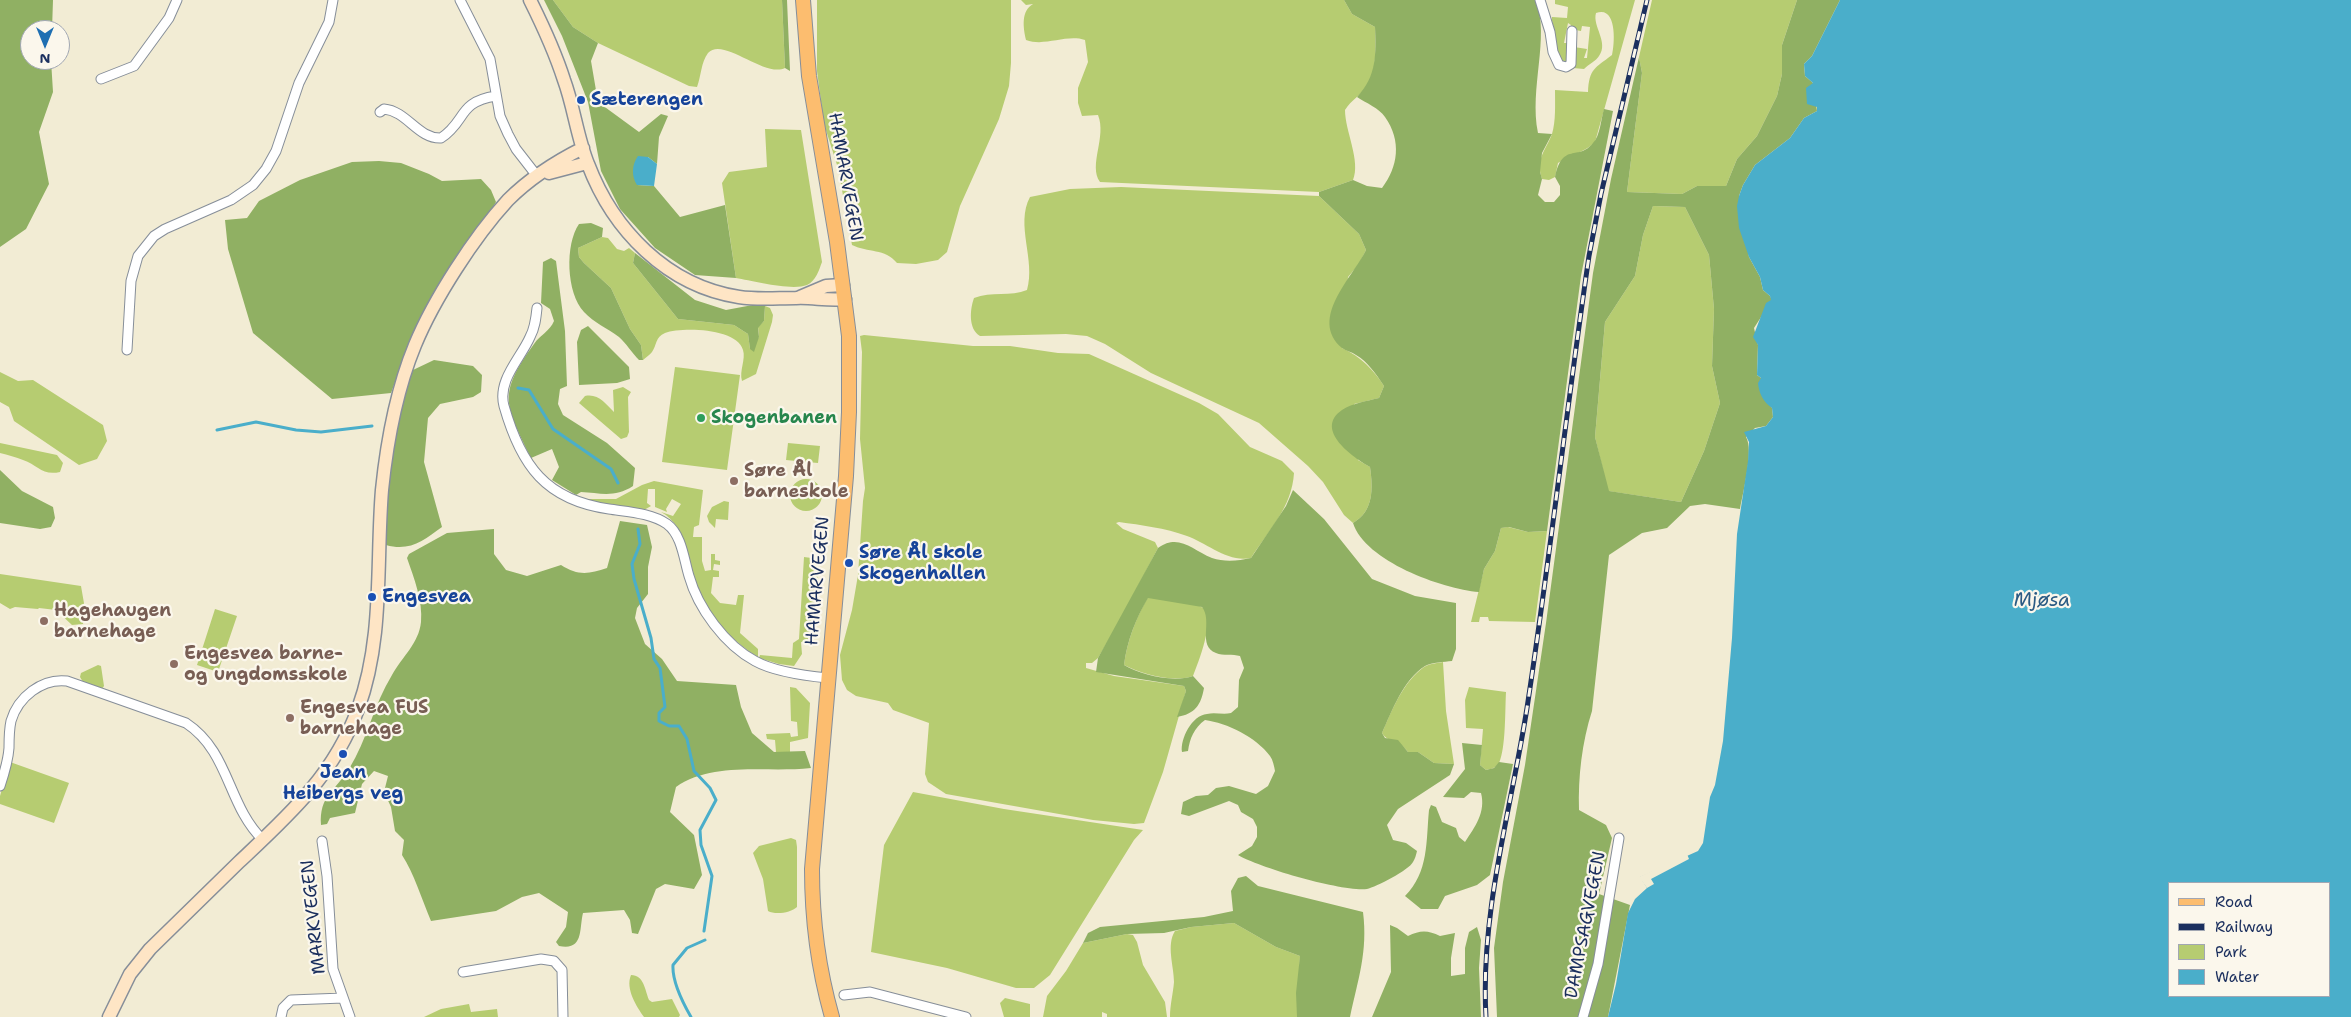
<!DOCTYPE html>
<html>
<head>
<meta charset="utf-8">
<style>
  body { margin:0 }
  #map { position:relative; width:2351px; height:1017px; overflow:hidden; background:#f2ecd4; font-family:"Shantell Sans",sans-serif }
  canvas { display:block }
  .legend { position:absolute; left:2168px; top:882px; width:162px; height:115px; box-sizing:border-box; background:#fbf7ec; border:1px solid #a1a7b3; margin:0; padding:6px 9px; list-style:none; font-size:15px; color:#1b2f5e }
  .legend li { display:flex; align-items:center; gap:10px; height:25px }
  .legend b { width:25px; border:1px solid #a1a7b3 }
  .north { position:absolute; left:20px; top:20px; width:50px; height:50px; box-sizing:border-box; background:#fbf7ec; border:1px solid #a1a7b3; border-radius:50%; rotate:180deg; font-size:14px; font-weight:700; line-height:20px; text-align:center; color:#1b2f5e }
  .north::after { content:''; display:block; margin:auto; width:18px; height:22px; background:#1f6fb2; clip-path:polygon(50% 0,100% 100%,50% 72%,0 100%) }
</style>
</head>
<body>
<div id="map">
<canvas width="2351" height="1017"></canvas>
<ul class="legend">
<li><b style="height:6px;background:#fcbd6f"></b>Road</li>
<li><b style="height:6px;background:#1b2f5e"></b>Railway</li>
<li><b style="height:14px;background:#b6cc71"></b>Park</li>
<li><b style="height:14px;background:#4aaeca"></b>Water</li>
</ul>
<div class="north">N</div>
</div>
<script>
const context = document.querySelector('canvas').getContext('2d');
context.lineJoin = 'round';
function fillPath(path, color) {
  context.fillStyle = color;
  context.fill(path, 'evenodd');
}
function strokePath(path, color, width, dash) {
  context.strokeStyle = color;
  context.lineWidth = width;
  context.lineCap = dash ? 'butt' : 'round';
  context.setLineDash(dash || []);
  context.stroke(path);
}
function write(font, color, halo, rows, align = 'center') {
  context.font = font + ' "Shantell Sans",sans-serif';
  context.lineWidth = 4.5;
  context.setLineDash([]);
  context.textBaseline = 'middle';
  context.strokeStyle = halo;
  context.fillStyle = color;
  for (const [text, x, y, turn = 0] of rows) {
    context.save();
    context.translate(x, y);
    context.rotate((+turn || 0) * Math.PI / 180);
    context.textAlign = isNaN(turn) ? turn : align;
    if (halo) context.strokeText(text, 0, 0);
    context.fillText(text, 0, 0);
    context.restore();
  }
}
const green = new Path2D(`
  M553,0H782L785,68C764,78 723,36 708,53C701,62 701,77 697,87L689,86L598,43L573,27Z
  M817,0H1011V63L1009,86L999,119L960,206L947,252L938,260L916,264L897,263C885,248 868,253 852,245L838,168L824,124L817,71Z
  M1021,0H1344L1352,14L1375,27C1375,45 1378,70 1367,86C1361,95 1351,100 1345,110C1345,131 1361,161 1353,180L1319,192L1100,182C1088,165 1107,137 1098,115L1082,116L1078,103V88L1088,62L1085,40C1066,34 1045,47 1026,40C1023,27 1021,11 1033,4L1026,5Z
  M1555,0H1635L1595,142C1585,152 1570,155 1558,163L1555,177L1549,180L1542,179C1535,159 1546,150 1552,134C1556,121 1555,104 1555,90L1588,92C1589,69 1595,68 1612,55C1615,43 1617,5 1596,13C1592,26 1609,42 1599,56C1596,61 1589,64 1584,69L1573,68L1574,47L1587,49L1584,58H1587L1590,27L1582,26L1581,31L1570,29L1571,25L1568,23L1564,43H1568L1571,50L1567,62L1564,63L1558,58L1552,20V17L1567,18L1568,7L1555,4Z
  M1652,0H1797L1782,45V74L1777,96L1757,136L1737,159L1726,186H1697L1682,194L1627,192L1642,73L1639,57Z
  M765,129L801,130L822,262C819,270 816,281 807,285C792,291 753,281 736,278L722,183L729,172L767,167Z
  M1121,187L1319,196L1359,234L1366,250L1359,264L1348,277L1342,348C1361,357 1373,369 1384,386L1379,398L1354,404L1358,460L1370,467C1373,488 1374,511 1353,523L1344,515L1323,482L1308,466L1259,423L1151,373L1105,344L1087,336L1066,334L980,336C968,329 970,309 974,298C991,291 1011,297 1027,290C1036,260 1015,225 1030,197L1070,189Z
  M1653,206L1685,207L1709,255L1714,309L1712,366L1720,403L1704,451L1681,502L1608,491L1595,437L1605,322L1635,276L1643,235Z
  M602,237L608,238L617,249L624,251L629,248L635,253L633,263L678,319L734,325L748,334L750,349L759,337L758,327L764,321L765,306L770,308L773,315L772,322L756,374L742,381C739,371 746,359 743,350C737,328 682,327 665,333C655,337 657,345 652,352C650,355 646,357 643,360L641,345L630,329L611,288L584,263L579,257L578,248Z
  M864,335L973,346H1010L1058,353L1089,354L1199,403L1218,414L1250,447L1282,461L1294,473C1292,507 1269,530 1251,558C1228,563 1207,543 1187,536C1165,528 1141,525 1119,522L1116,523L1123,529L1155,542L1158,548L1118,624L1098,658L1092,663H1086V668L1114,676L1184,686L1186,691L1163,772L1144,823L1134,824L1093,820L946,794L928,782L925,774L929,723L893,710L888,703L856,696L847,690L842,680L840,655L852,610L858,575L863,501L865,488L860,439L862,352L860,336Z
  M675,367L740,375L727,470L662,462Z
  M0,372L18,381L33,380L103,425L107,441L97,459L79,465L14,421L9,407L0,402Z
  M623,387L631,392L628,397L629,432L627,437L621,439L579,403L585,396C598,393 606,404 614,412L613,390Z
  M0,443L57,455L63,463L60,472C42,476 38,465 23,460C16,457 8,455 0,453Z
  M788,443L820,446L818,463L786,460Z
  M790 495a16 16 0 1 1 32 0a16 16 0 1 1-32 0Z
  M654,481L703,490L699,525L694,527L693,537H702V561L705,571L711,570V554H715V560L720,561V565L714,564L713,570L719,571V577H713L711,593L720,603L736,605L738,595H744L740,633L758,649V657C733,642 710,617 699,591C687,565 689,527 661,512L673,516L681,504L672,499L666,509L667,512L655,507V489H648L647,503L651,506L644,510L588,501L584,499H616L642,485Z
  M724,501L729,502L728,520L716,519L715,528L709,522L707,516L712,507Z
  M1508,527L1528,532L1547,531L1535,622L1489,621L1488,617H1480L1479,622H1471L1484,569L1495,551L1501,528Z
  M804,557L819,559L813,640L801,642L802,654L794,666L779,664L759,658L760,655L792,658L793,643L799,639Z
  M0,574L81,586L85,609L83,624L72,625L56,610L39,608L38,609L15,607L10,609L0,603Z
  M1148,597C1160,599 1194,601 1203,608C1216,619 1198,663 1193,676C1172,683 1142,674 1124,665C1127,641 1136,618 1148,597Z
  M215,609L237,616L218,672L197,665Z
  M1443,662L1446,711L1454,764L1434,763L1418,752H1408C1399,739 1389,744 1382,733C1392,710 1403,682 1424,667C1429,664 1437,663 1443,662Z
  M98,665L101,666L104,686L102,689L83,682L80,677L81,673Z
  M790,687L796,688L810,703L808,738L790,742V752H776L775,740L767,739L766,734L790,733L791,737L798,736L797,722L791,721Z
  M1469,687L1506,692C1505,709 1506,748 1499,763C1496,768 1491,769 1486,770L1480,765L1483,729L1466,728L1465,700Z
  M10,762L69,783L54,823L0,804V796Z
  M913,792L1004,809L1143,830L1134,840L1050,975L1034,988H1016L947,968L871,952L884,845Z
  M791,838L796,840L797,847V907C791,913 775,915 768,911L763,879L753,853L759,846Z
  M1234,923L1276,947L1300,956L1297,1017H1170C1170,1005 1173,994 1174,982C1174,966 1166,945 1175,931L1191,927Z
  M1127,934L1133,935L1137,942L1143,965L1165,1002L1167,1017H1107V1014L1102,1012V1017H1043L1047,996L1066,971L1083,943Z
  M631,975C644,975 645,990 649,1000L652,1002L672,999L680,1015L679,1017H644C637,1007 625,989 631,975Z
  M1005,998L1030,1004V1017H1004L1000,1003Z
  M469,1004L471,1012L497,1009L498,1017H424L441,1009Z`);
const forest = new Path2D(`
  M0,0H53L52,30H30V60H51L53,92L39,132L49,184L26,229L0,247Z
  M544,0H553L573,27L598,43L591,61L598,102L639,132L661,114L668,116L659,137L657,164L648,157L637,185L654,186L680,217L725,205L736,278L695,275L655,248L620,209L601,171L588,102L562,36Z
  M782,0H787L790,71L785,68Z
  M1344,0H1536C1550,39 1529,88 1538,133L1552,134L1542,153L1540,172L1542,179L1538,195L1545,202H1554L1560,195V186L1555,177C1563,141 1578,162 1593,143C1600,136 1601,119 1604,109L1613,111L1581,276L1547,531L1528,532L1509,527L1501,528L1495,551L1484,569L1479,592C1442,589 1365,561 1353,523C1374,511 1373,488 1370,467C1354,458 1313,430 1342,410C1353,403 1367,401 1379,398L1384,386C1376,374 1368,362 1356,355C1352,352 1346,351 1342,348C1308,319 1353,277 1366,250L1359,234L1319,196V192L1353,180L1367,186L1382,188C1398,167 1402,141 1385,117C1379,108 1366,103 1357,97C1377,76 1376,54 1375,27L1352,14Z
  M1797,0H1840L1812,56L1804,64L1805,76L1813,83L1817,111L1804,118L1790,138L1755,165L1743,185L1739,196L1749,257L1760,277L1763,290L1770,296L1772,300L1754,328L1758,345L1757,375L1761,378L1762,393L1772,408L1773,417L1766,426L1755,428L1746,437C1754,450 1743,492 1740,509L1705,504L1690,506L1667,528L1642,533L1609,555L1592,711C1582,742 1578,777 1579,810L1606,825L1612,838L1599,894L1630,905L1608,1017H1497L1494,948L1503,882L1525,765L1546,623L1593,273L1611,179L1639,57L1642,73L1627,192L1682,194L1697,186H1726L1737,159L1757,136L1777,96L1782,74V45ZM1653,206L1685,207L1709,255L1714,309L1712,366L1720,403L1704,451L1681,502L1609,491L1595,437L1605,322L1635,276L1643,235Z
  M379,161L401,163L429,174L442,181L481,179L491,190L496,202L404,358L391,393L332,399L253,333L228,249L225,220L247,218L259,201L300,180L352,162Z
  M591,223L603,228L602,237L578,248L579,257L584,263L611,288L630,329L641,345L643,360H639C632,353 626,343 619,337C607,328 594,323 584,312C566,293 565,244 579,224Z
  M635,253L695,300L726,310L758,304L765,306L764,321L758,328L759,337L754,352L750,349L748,334L734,325L678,319L633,263Z
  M551,258L556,261L565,331L567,386L560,389L558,404L563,415L607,443L635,468L633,486C615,498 600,493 581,492L576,495L552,480L559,467L552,449L531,458C505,404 497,395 534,344C540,335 550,331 554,321L550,309L541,303L543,262Z
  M588,326L629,367L630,379L617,383L579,385L577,342L581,330Z
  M434,360L473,366L482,375L481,392L473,397L440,404L428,418L424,462L442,527C424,540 410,552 386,545C386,486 392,425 413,370Z
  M0,470L22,491L53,507L55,518L51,527L40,529L0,523Z
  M1293,490L1324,519L1372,579L1415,596L1456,603V649L1452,661C1444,662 1432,662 1425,666C1403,680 1392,711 1382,733L1385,738L1398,740L1408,752H1418L1434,763L1454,764L1450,775L1398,809L1387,825L1393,840L1406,843L1417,851C1416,855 1415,859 1413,862C1409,870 1376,887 1367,889C1343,892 1260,868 1238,855L1252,846L1257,837V827L1253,819L1241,812L1238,805L1229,801L1189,816L1181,814L1183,802L1196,796L1208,795L1216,788L1229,786L1256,794L1268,786L1275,771C1274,766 1273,760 1270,756C1256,737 1227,723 1205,720C1194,728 1190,738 1188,751L1182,752C1180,739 1192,715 1207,714C1215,712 1223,715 1231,713L1238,707L1239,680L1244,668L1240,656C1233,654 1223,656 1216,653C1197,646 1213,621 1202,607L1148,598C1136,618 1127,641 1124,665C1141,675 1173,683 1193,676L1204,688C1201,705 1195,714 1177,717L1186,691L1184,686L1096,672L1098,658L1158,548C1179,533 1192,550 1212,558C1224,562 1238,561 1251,558L1286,506Z
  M620,521L647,525L652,547L648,567V594L637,608L635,618L645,644L662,659L677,681L736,685L741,707L752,733L774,752L805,751L811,768C768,773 713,761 676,787L670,812L694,835L702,875L694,889L665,884L656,889L638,934L632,933L630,920L624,910L583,913C579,929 584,951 559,946L556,942L566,927L568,912L539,893L522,897L496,911L431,921C422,900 414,873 402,855L404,840L395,831L391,807L384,792L388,776L374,771L362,784L355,813L330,818L327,824L321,825C319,796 335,791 349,769C367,740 374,704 392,675C402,657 419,643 421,622C423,601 414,578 407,558L409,554L447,533L494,529V554L506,570L527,576L561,565C578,576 589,574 607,568Z
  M1462,743L1482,745L1480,765L1486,770L1494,768L1499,762L1513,764L1490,875L1477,885L1445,896L1438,909H1421L1405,896C1429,872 1426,841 1429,810L1431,805L1436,807L1442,822L1456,828L1459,837L1465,842C1475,827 1486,812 1481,793L1471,792L1464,798L1443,797L1465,769Z
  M1246,876L1258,886L1363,912C1368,952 1358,979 1350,1017H1297L1296,993L1300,956L1276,947L1234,923L1191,927L1164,933L1127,934L1083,943L1088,933L1100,927L1204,917L1233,911L1231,891L1238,878Z
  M1390,925L1397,928L1408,936C1420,930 1428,930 1440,936L1455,933L1451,958V976L1465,974V948L1469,932L1477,927L1481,940L1479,968L1481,1017H1372L1391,972Z`);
const water = new Path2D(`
  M1840,0H2351V1017H1608L1616,984L1628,913L1635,899L1647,888L1640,877L1698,851L1703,843L1710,797L1715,785L1723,741L1732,638L1737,534L1748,461L1749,442L1744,432L1766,426L1773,417L1772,408C1763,402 1759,393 1758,383L1761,378L1757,375L1758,345L1753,337L1766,303L1771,300L1770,296L1763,290L1760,277L1749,257L1739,228L1737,206L1739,196L1743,185L1755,165L1790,138L1804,118L1817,111V107L1807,104L1806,88L1813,83L1805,76L1804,64L1812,56ZM2170,883H2330V996H2170Z
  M638,156L648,157L657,164L654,186L637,185C631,176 632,164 638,156Z`);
const pier = new Path2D(`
  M1687,854L1689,859L1651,879L1654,884L1647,888L1639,877Z`);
const stream = new Path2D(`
  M518,388L529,390L553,429L611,469L618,483
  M217,430L256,422L296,430L321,432L372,426
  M638,529L640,544L632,564L634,579L651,638L654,659L660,668L665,707L659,713V721L669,726H679L687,739L694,771L710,788L716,800L700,830L701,845L712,876L704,931
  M691,1017C683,1003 672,981 673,965L687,948L705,940`);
const street = new Path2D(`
  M460,0L490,59L500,116L508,134L516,149L537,176
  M1540,0L1550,32L1553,52L1559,65L1566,67L1571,64L1572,31
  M101,79L134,66L169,18L177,0
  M380,112L384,109C407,111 418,139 441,138C467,121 457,102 496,96
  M537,308C536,318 535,328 530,337C521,358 497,380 504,406C521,466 546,500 609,509C629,512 651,513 667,524C682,535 684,560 689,576C698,608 725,645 755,661C773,671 807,676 828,678
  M127,350L131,281L138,256L154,236L165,229L231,200L253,185L266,169L276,151L299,83L329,22L333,0
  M0,786C4,774 8,762 9,748C9,739 9,730 11,721C18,697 42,678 67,681L186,723C230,752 227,805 263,840
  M322,841L327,876L333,969L350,1017
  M463,972L541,959L554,961L562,970L563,1017
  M844,995L870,992L966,1017
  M281,1017L283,1008L291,1000L343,998
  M1583,1017L1598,964L1619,838`);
const secondary = new Path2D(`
  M530,0C543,26 555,52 564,80C574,107 577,137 588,164C613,230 667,286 739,297C758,300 777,298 796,298C812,297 828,301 845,299
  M549,173L587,163
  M800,297L826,286L843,285
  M109,1017L130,974L150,949C180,920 209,891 239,862C289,815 334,775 358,709C384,638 376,563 382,490C387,441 396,391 415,345C434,299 474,237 508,200C529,179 557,161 583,148`);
const primary = new Path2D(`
  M803,0L809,76L837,242L849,336V412L846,476L812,869C812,920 818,968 832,1017`);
const rail = new Path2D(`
  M1486,1017C1480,913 1511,810 1527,708C1550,557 1567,406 1589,256L1601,194L1647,0`);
const markers = [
  [581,100,5,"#1a4fb4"],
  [701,418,5,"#2e9e5b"],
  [734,481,5,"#8d6e63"],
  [849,563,5,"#1a4fb4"],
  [372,597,5,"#1a4fb4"],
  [44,621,5,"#8d6e63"],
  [174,664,5,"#8d6e63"],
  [290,718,5,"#8d6e63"],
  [343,754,5,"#1a4fb4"]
];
const transitNames = [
  ["Sæterengen",591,100],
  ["Søre Ål skole",859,553],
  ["Skogenhallen",859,574],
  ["Engesvea",382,597],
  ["Jean",343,773,"center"],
  ["Heibergs veg",343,794,"center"]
];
const streetNames = [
  ["HAMARVEGEN",845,177,80],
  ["HAMARVEGEN",818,581,-85],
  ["MARKVEGEN",314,917,-96],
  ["DAMPSAGVEGEN",1586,925,-79]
];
const leisureNames = [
  ["Skogenbanen",711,418]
];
const educationNames = [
  ["Søre Ål",744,471],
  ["barneskole",744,492],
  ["Hagehaugen",54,611],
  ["barnehage",54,632],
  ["Engesvea barne-",184,654],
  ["og ungdomsskole",184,675],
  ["Engesvea FUS",300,708],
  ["barnehage",300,729]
];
const waterNames = [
  ["Mjøsa",2042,601]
];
fillPath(green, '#b6cc71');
fillPath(forest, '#90b063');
fillPath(water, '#4aaeca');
fillPath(pier, '#f2ecd4');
strokePath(stream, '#4aaeca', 3);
strokePath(street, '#868e99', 11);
strokePath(secondary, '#868e99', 15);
strokePath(primary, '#868e99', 16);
strokePath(street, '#fff', 9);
strokePath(secondary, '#fee5c5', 12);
strokePath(primary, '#fcbd6f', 14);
strokePath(rail, '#1b2f5e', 5);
strokePath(rail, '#fbf7ec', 3, [9]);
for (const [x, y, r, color] of markers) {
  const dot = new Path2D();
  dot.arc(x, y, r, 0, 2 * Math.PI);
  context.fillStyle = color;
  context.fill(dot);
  strokePath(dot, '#fbf7ec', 2);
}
write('bold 18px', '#164399', '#fbf7ec', transitNames, 'left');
write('18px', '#1b2f5e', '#fbf7ec', streetNames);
write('bold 18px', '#27864d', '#fbf7ec', leisureNames, 'left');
write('bold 18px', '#785e54', '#fbf7ec', educationNames, 'left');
write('italic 19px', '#2b5b84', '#fbf7ec', waterNames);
</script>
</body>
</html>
